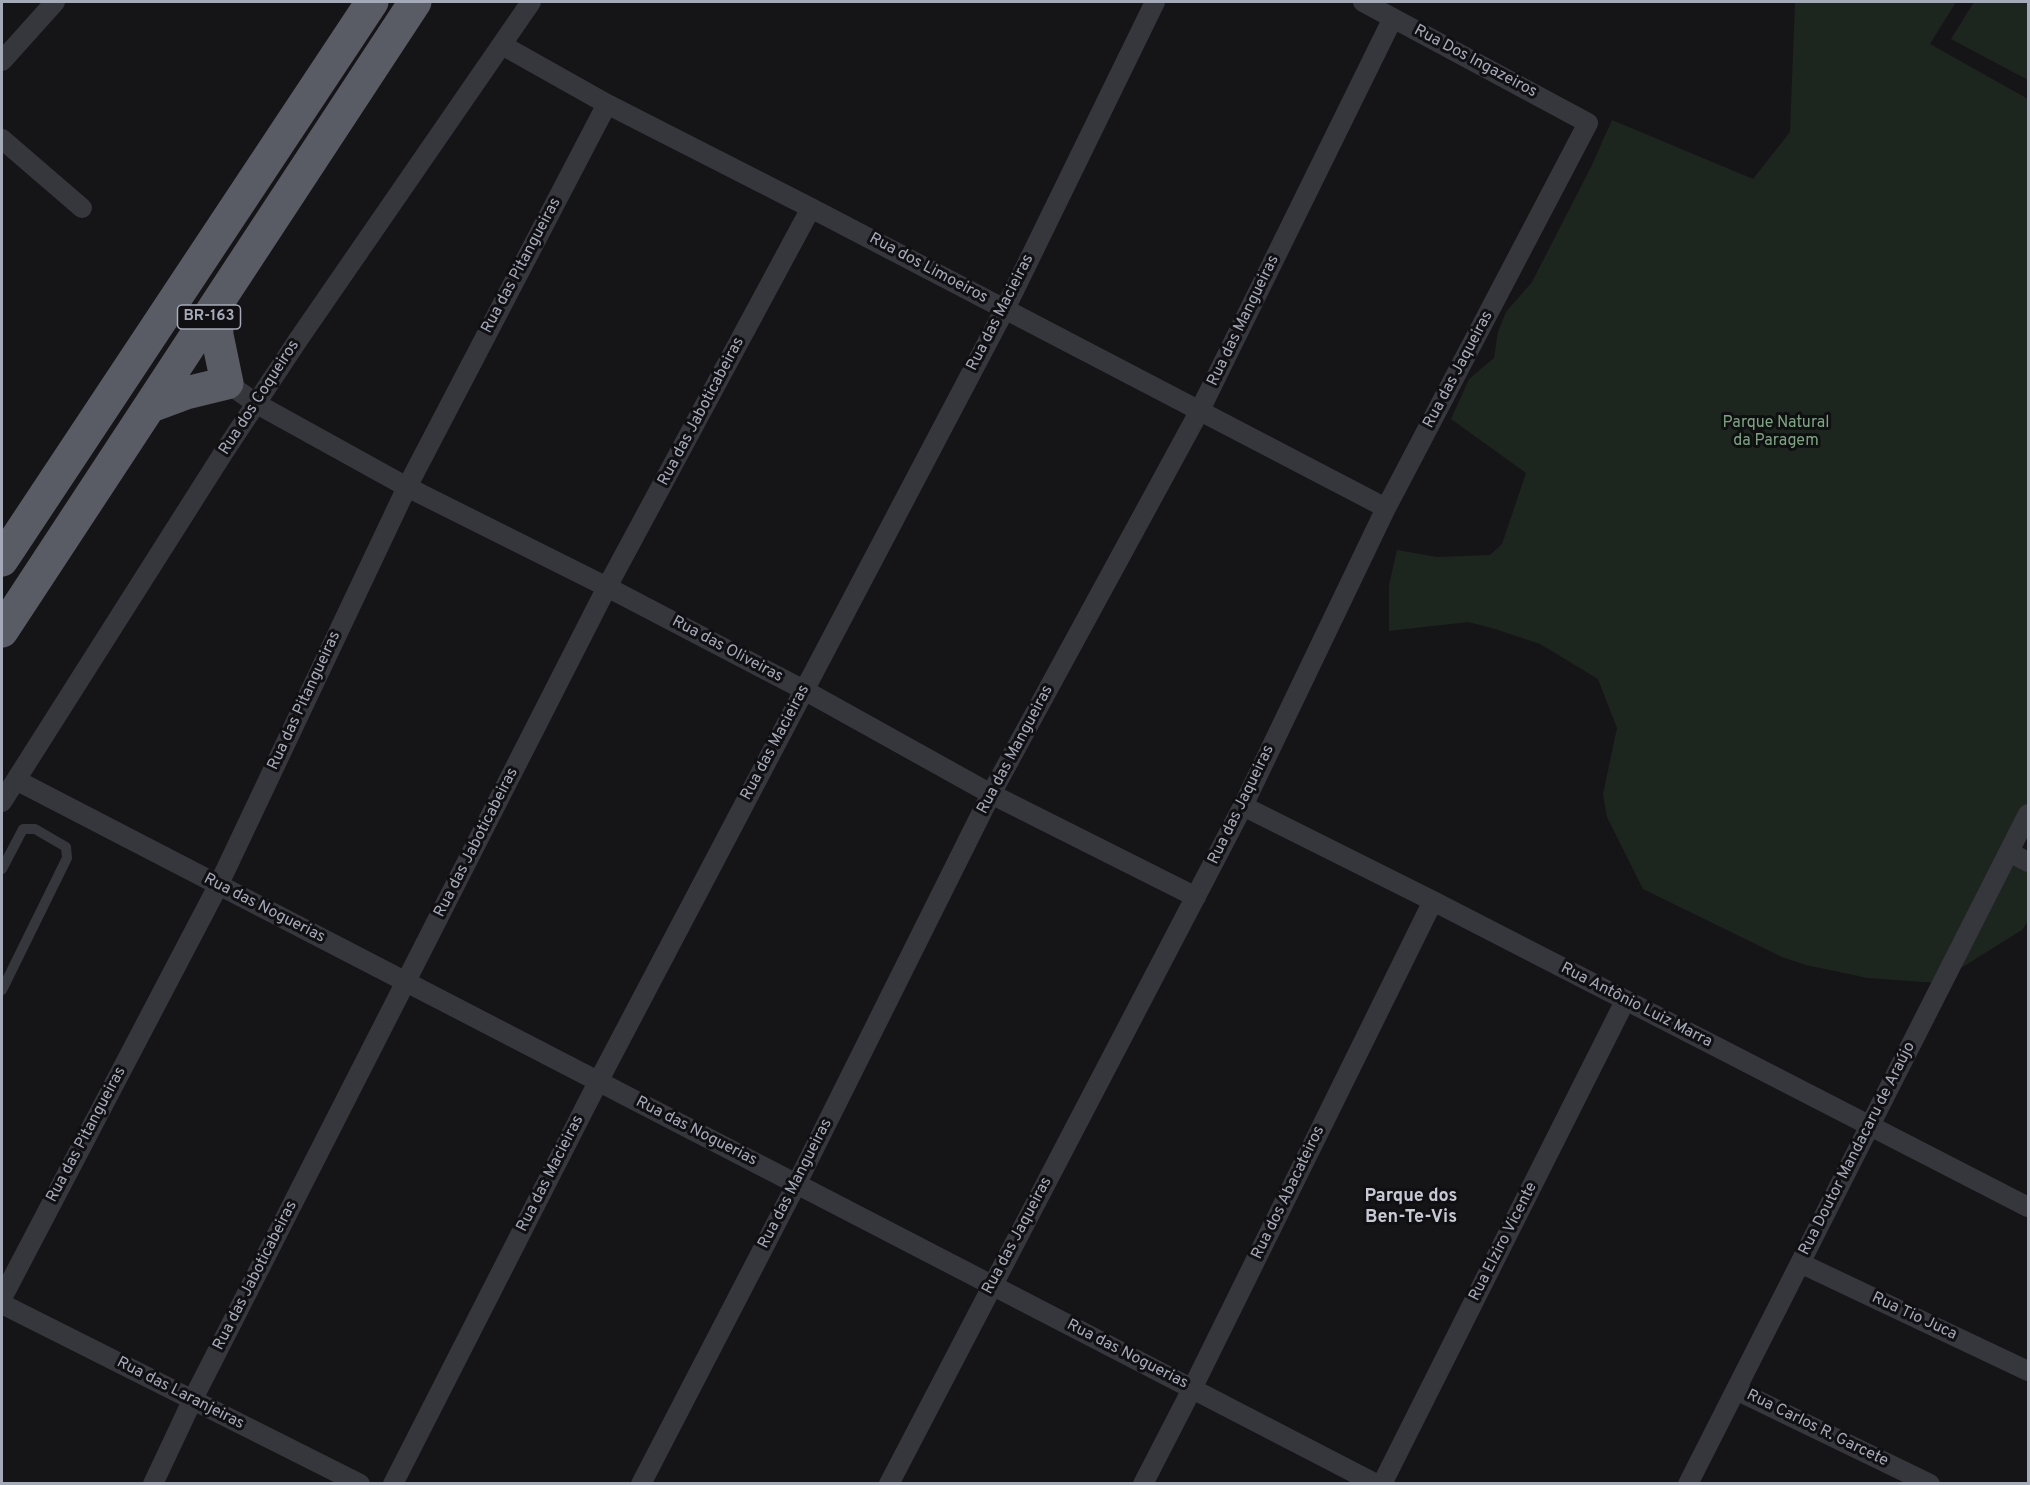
<!DOCTYPE html>
<html>
<head>
<meta charset="utf-8">
<style>
  body { margin:0 }
  #map { position:relative; width:2030px; height:1485px; overflow:hidden; background:#151517; font-family:Overpass,sans-serif }
  canvas { display:block }
  .frame { position:absolute; inset:0; border:3px solid #a5aab9; pointer-events:none }
</style>
</head>
<body>
<div id="map">
<canvas width="2030" height="1485"></canvas>
<div class="frame"></div>
</div>
<script>
const context = document.querySelector('canvas').getContext('2d');
context.lineJoin = 'round';
function fillPath(path, color) {
  context.fillStyle = color;
  context.fill(path, 'evenodd');
}
function strokePath(path, color, width, dash) {
  context.strokeStyle = color;
  context.lineWidth = width;
  context.lineCap = dash ? 'butt' : 'round';
  context.setLineDash(dash || []);
  context.stroke(path);
}
function write(font, color, halo, rows, align = 'center') {
  context.font = font + ' Overpass,sans-serif';
  context.lineWidth = 6;
  context.setLineDash([]);
  context.textBaseline = 'middle';
  context.strokeStyle = halo;
  context.fillStyle = color;
  for (const [text, x, y, turn = 0] of rows) {
    context.save();
    context.translate(x, y);
    context.rotate((+turn || 0) * Math.PI / 180);
    context.textAlign = isNaN(turn) ? turn : align;
    if (halo) context.strokeText(text, 0, 0);
    context.fillText(text, 0, 0);
    context.restore();
  }
}
const green = new Path2D(`
  M1795,2H1956L1930,44L2028,99V819L2004,858L2028,872V921L2022,930L1937,983L1868,978L1806,965L1782,957L1643,889L1607,817L1603,794L1617,728L1598,679L1540,644L1495,629L1468,622L1389,631V585L1397,550L1437,557L1490,555L1502,544L1526,473L1451,419L1469,379L1494,358L1498,332L1506,312L1532,282L1591,167L1612,120L1753,179L1790,132Z
  M1974,2H2028V80L1951,39Z`);
const service = new Path2D(`
  M2,869L23,829H35L66,847L67,858L2,990`);
const minor = new Path2D(`
  M502,45L607,104L811,208L1386,508
  M2,61L55,2
  M2,139L82,208
  M227,383L257,404L407,487L607,587L804,690L991,794L1196,897
  M16,780L1376,1484
  M2,802L222,455L298,340L531,2
  M1243,806L1433,901L2028,1207
  M2009,852L2028,862
  M1800,1263L2028,1371
  M2,1298L218,886L407,487L607,104
  M2,1304L360,1484
  M1736,1390L1930,1484
  M153,1484L192,1401L607,587L811,208
  M393,1484L598,1082L1005,309L1155,2
  M641,1484L797,1183L991,794L1199,412L1393,18
  M889,1484L1243,806L1386,508L1588,123L1363,2
  M1143,1484L1192,1389L1433,901
  M1382,1484L1625,1001
  M1688,1484L2028,814`);
const trunk = new Path2D(`
  M151,406L186,393L227,383L217,335L216,307
  M2,560L372,2
  M2,631L415,2`);
const shields = [
  [209,317,63]
];
const shieldNames = [
  ["BR-163",209,317]
];
const streetNames = [
  ["Rua Dos Ingazeiros",1475,62,28],
  ["Rua das Pitangueiras",522,266,-62],
  ["Rua dos Limoeiros",928,269,28],
  ["Rua das Macieiras",1001,313,-63],
  ["Rua das Mangueiras",1244,321,-64],
  ["Rua das Jaqueiras",1459,370,-62],
  ["Rua dos Coqueiros",260,398,-57],
  ["Rua das Jaboticabeiras",702,412,-62],
  ["Rua das Oliveiras",727,650,28],
  ["Rua das Pitangueiras",305,701,-65],
  ["Rua das Macieiras",776,743,-62],
  ["Rua das Mangueiras",1016,750,-62],
  ["Rua das Jaqueiras",1242,805,-64],
  ["Rua das Jaboticabeiras",477,843,-63],
  ["Rua das Noguerias",264,909,27],
  ["Rua Antônio Luiz Marra",1636,1006,27],
  ["Rua das Noguerias",696,1132,27],
  ["Rua das Pitangueiras",87,1135,-62],
  ["Rua Doutor Mandacaru de Araújo",1858,1149,-63],
  ["Rua das Macieiras",551,1174,-63],
  ["Rua das Mangueiras",796,1184,-63],
  ["Rua dos Abacateiros",1289,1193,-64],
  ["Rua das Jaqueiras",1018,1236,-62],
  ["Rua Elziro Vicente",1504,1242,-63],
  ["Rua das Jaboticabeiras",256,1276,-63],
  ["Rua Tio Juca",1914,1317,25],
  ["Rua das Noguerias",1127,1355,27],
  ["Rua das Laranjeiras",180,1394,27],
  ["Rua Carlos R. Garcete",1817,1429,26]
];
const parkNames = [
  ["Parque Natural",1776,424],
  ["da Paragem",1776,442]
];
const neighbourhoodNames = [
  ["Parque dos",1411,1197],
  ["Ben-Te-Vis",1411,1218]
];
fillPath(green, '#1d261e');
strokePath(service, '#36363d', 10);
strokePath(minor, '#36363d', 20);
strokePath(trunk, '#595c65', 33);
for (const [x, y, w] of shields) {
  const box = new Path2D();
  box.roundRect(x - w / 2, y - 12, w, 24, 4.5);
  context.fillStyle = '#101012';
  context.fill(box);
  strokePath(box, '#a5aab9', 1.5);
}
write('bold 15px', '#a5aab9', null, shieldNames);
write('16px', '#a5aab9', '#101012', streetNames);
write('16px', '#7aa680', '#101012', parkNames);
write('bold 18px', '#c7cad4', '#101012', neighbourhoodNames);
</script>
</body>
</html>
